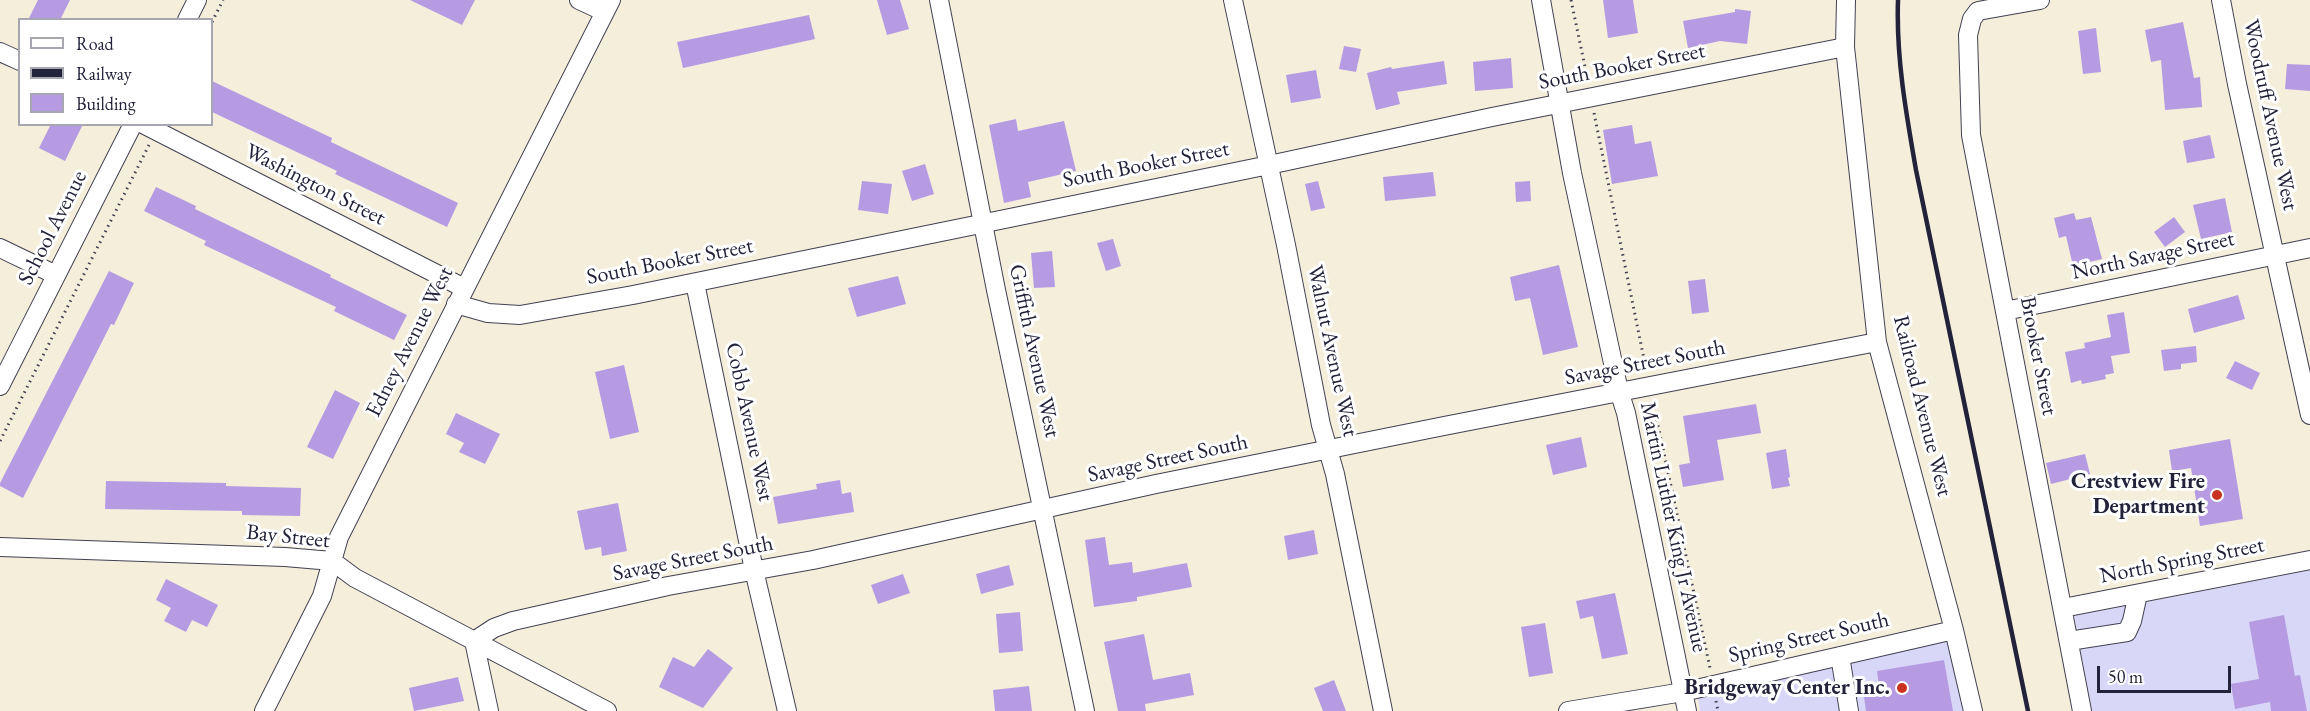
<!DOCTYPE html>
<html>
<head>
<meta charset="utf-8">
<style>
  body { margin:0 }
  #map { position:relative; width:2310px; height:711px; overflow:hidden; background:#f4eedb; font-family:"EB Garamond",serif }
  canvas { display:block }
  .legend { position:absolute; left:18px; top:18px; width:195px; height:108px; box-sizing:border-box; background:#fff; border:2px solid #a7a7b1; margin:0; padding:8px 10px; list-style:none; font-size:18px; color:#22223b }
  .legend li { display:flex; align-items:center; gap:12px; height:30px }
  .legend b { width:30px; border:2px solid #a7a7b1 }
  .scale { position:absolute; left:2097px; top:666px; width:134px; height:27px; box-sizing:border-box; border:3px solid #22223b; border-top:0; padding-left:8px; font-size:18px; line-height:21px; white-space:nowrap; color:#22223b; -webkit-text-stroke:4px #fff; paint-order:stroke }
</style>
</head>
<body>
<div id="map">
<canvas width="2310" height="711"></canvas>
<ul class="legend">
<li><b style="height:8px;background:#fff"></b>Road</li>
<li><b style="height:8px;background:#22223b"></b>Railway</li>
<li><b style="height:16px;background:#b69be3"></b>Building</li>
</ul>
<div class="scale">50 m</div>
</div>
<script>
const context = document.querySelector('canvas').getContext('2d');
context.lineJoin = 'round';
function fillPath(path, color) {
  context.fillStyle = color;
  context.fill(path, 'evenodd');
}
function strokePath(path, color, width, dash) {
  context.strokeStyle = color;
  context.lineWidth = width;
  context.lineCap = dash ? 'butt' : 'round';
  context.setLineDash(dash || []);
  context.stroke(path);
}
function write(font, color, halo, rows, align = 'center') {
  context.font = font + ' "EB Garamond",serif';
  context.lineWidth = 6;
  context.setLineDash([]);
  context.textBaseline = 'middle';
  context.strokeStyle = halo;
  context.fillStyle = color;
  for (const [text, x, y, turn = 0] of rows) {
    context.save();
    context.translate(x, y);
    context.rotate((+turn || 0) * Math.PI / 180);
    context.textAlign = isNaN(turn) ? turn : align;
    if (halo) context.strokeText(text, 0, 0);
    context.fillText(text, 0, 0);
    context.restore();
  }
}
const built = new Path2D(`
  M2310,570V711H2092L2074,616Z
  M1947,641L1963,711H1700L1698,698Z`);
const building = new Path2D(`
  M38,0H70L60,20H28Z
  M410,0H475L462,25Z
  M877,0H900L909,29L887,35Z
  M1603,0H1633L1638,33L1608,38Z
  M1735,9L1751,11L1747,44L1720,41L1688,48L1683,21L1735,12Z
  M809,15L815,39L683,68L677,42Z
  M2183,22L2194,78L2200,77L2202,107L2165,110L2161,60L2151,62L2145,30Z
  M2096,28L2101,72L2083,74L2078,31Z
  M1344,46L1361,49L1356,72L1339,69Z
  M1511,58L1513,88L1475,91L1473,62Z
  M1444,61L1447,84L1397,92L1400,104L1376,110L1367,73L1391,67L1392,69Z
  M2287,64L2310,65V91L2285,89Z
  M1316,70L1321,98L1291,103L1286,75Z
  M212,81L332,138L331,142L458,203L447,227L335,174L337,171L212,112Z
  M1016,119L1018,131L1064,121L1076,171L1028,182L1031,197L1004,203L989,125Z
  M51,124H83L65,161L39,148Z
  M1632,125L1635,144L1651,141L1658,176L1612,184L1603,130Z
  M2210,135L2215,158L2187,163L2183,141Z
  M925,164L934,194L912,201L902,171Z
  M1433,172L1436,196L1385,201L1383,177Z
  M862,181L892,184L888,214L858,210Z
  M1318,181L1325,208L1311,211L1305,184Z
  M1530,181L1531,201L1516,202L1515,182Z
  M156,187L196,206L195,209L331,275L330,277L407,315L394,340L334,311L336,307L204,245L206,241L144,211Z
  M2225,198L2232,232L2201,239L2193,205Z
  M2074,213L2076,220L2091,217L2102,259L2073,266L2066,236L2059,238L2054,218Z
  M2174,217L2185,232L2165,247L2154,232Z
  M1113,239L1121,266L1106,271L1097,243Z
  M1052,251L1055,287L1034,288L1031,253Z
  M1559,265L1578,347L1543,355L1530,298L1515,301L1510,277Z
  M109,271L134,283L114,325L111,324L23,498L0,486V483Z
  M898,276L906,304L857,317L848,288Z
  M1705,279L1709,312L1692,314L1688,281Z
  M2238,295L2245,319L2194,333L2188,309Z
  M2124,312L2130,353L2111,356L2114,373L2105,375L2106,379L2082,384L2081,380L2071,383L2065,352L2085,348L2084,343L2111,337L2107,315Z
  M2196,346L2197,362L2181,364V369L2164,371L2161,350Z
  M2235,361L2260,373L2252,390L2226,378Z
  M624,365L639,432L610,439L595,372Z
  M335,390L360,403L333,459L307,447Z
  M1756,404L1761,433L1717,440L1724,480L1683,487L1679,465L1690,463L1683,416Z
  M456,413L500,434L485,464L459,452L464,443L446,434Z
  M1581,437L1587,467L1553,475L1546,445Z
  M2230,439L2243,519L2200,526L2191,468L2172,471L2169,450Z
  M1786,449L1790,477L1788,478L1790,486L1772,489L1766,453Z
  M2085,454L2090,474L2051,484L2046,463Z
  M840,480L842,494L851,492L854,512L778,524L773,497L817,489L816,484Z
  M106,481L226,483V486L301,488L300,516L242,515V511L105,509Z
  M618,503L627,551L602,556L601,547L585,550L577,511Z
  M1314,530L1318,554L1288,560L1284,536Z
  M1105,537L1109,565L1132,562L1133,573L1187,563L1192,587L1137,597V601L1094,607L1085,540Z
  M1009,565L1014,585L981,594L976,574Z
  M903,574L910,593L878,604L871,585Z
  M166,579L218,605L207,627L192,620L186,632L164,621L171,608L156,600Z
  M1615,593L1628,654L1602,659L1593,616L1580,619L1576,601Z
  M1020,612L1023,651L999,653L996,614Z
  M2284,615L2295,676L2300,675L2307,711H2271L2270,702L2235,709L2231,684L2259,679L2249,622Z
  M1545,623L1553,673L1529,677L1521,627Z
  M1144,634L1153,680L1190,673L1194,695L1145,704L1146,711H1118L1104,642Z
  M708,649L733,668L703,708L659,687L673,657L694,667Z
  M1944,660L1953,711H1866L1864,697L1880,694L1877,671Z
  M458,677L464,701L414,711L409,688Z
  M1334,680L1346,711H1323L1314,688Z
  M1029,686L1032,711H995L993,690Z`);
const path = new Path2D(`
  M1571,0L1588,81
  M212,22L223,0
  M1594,113L1646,369
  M1653,402L1710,668
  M0,441L149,145
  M1716,701L1718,711`);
const minor = new Path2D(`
  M579,0L605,12
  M939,0L996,290L1085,711
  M1233,0L1286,245L1321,425L1335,474L1383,711
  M1541,0L1572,173L1619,391L1626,413L1687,711
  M1846,0L1845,47L1877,342L1954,630L1973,711
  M2040,0L1978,11L1972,19L1968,35L1971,135L2082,711
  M2221,0L2237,84L2310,415
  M187,20L197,0
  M0,52L20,61
  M143,124L464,288
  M0,248L56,275
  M695,283L754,570L787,711
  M456,304L488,313L520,315L633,295L1269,165L1492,117L1845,47
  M2005,311L2310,248
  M0,386L133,124
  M0,547L285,557L332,561L355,578L607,711
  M2063,608L2310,560
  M2069,641L2127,632L2132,621L2138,594
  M1840,656L1849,711
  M264,711L322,596L339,537L611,0
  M489,711L474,641L494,628L513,621L668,586L813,560L1156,484L1444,426L1877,342
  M1568,711L1683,692L1954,630`);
const rail = new Path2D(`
  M1898,0C1896,57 1906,113 1916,170L2028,711`);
const markers = [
  [2217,495,6,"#c8321e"],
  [1902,688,6,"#c8321e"]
];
const streetNames = [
  ["South Booker Street",1622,67,-11],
  ["Woodruff Avenue West",2270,115,78],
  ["South Booker Street",1146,165,-11],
  ["Washington Street",315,185,27],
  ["School Avenue",53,228,-63],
  ["North Savage Street",2153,256,-12],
  ["South Booker Street",670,262,-11],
  ["Edney Avenue West",410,342,-63],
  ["Griffith Avenue West",1034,351,78],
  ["Walnut Avenue West",1332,351,78],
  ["Brooker Street",2038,356,79],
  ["Savage Street South",1645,363,-11],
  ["Railroad Avenue West",1922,406,76],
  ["Cobb Avenue West",749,422,78],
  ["Savage Street South",1168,459,-12],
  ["Martin Luther King Jr Avenue",1673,527,78],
  ["Bay Street",288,537,6],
  ["Savage Street South",693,559,-11],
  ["North Spring Street",2182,561,-11],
  ["Spring Street South",1809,638,-13]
];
const poiNames = [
  ["Crestview Fire",2205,482],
  ["Department",2205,507],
  ["Bridgeway Center Inc.",1890,688]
];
fillPath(built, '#d9d7f8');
fillPath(building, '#b69be3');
strokePath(minor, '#424153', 20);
strokePath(path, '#424153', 3, [1.5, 4.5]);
strokePath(minor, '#fff', 18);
strokePath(rail, '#22223b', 4.5);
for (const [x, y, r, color] of markers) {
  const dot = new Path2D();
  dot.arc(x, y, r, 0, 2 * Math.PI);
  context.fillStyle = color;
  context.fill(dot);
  strokePath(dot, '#fff', 2);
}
write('22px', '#22223b', '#fff', streetNames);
write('bold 22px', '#22223b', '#fff', poiNames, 'right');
</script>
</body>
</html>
